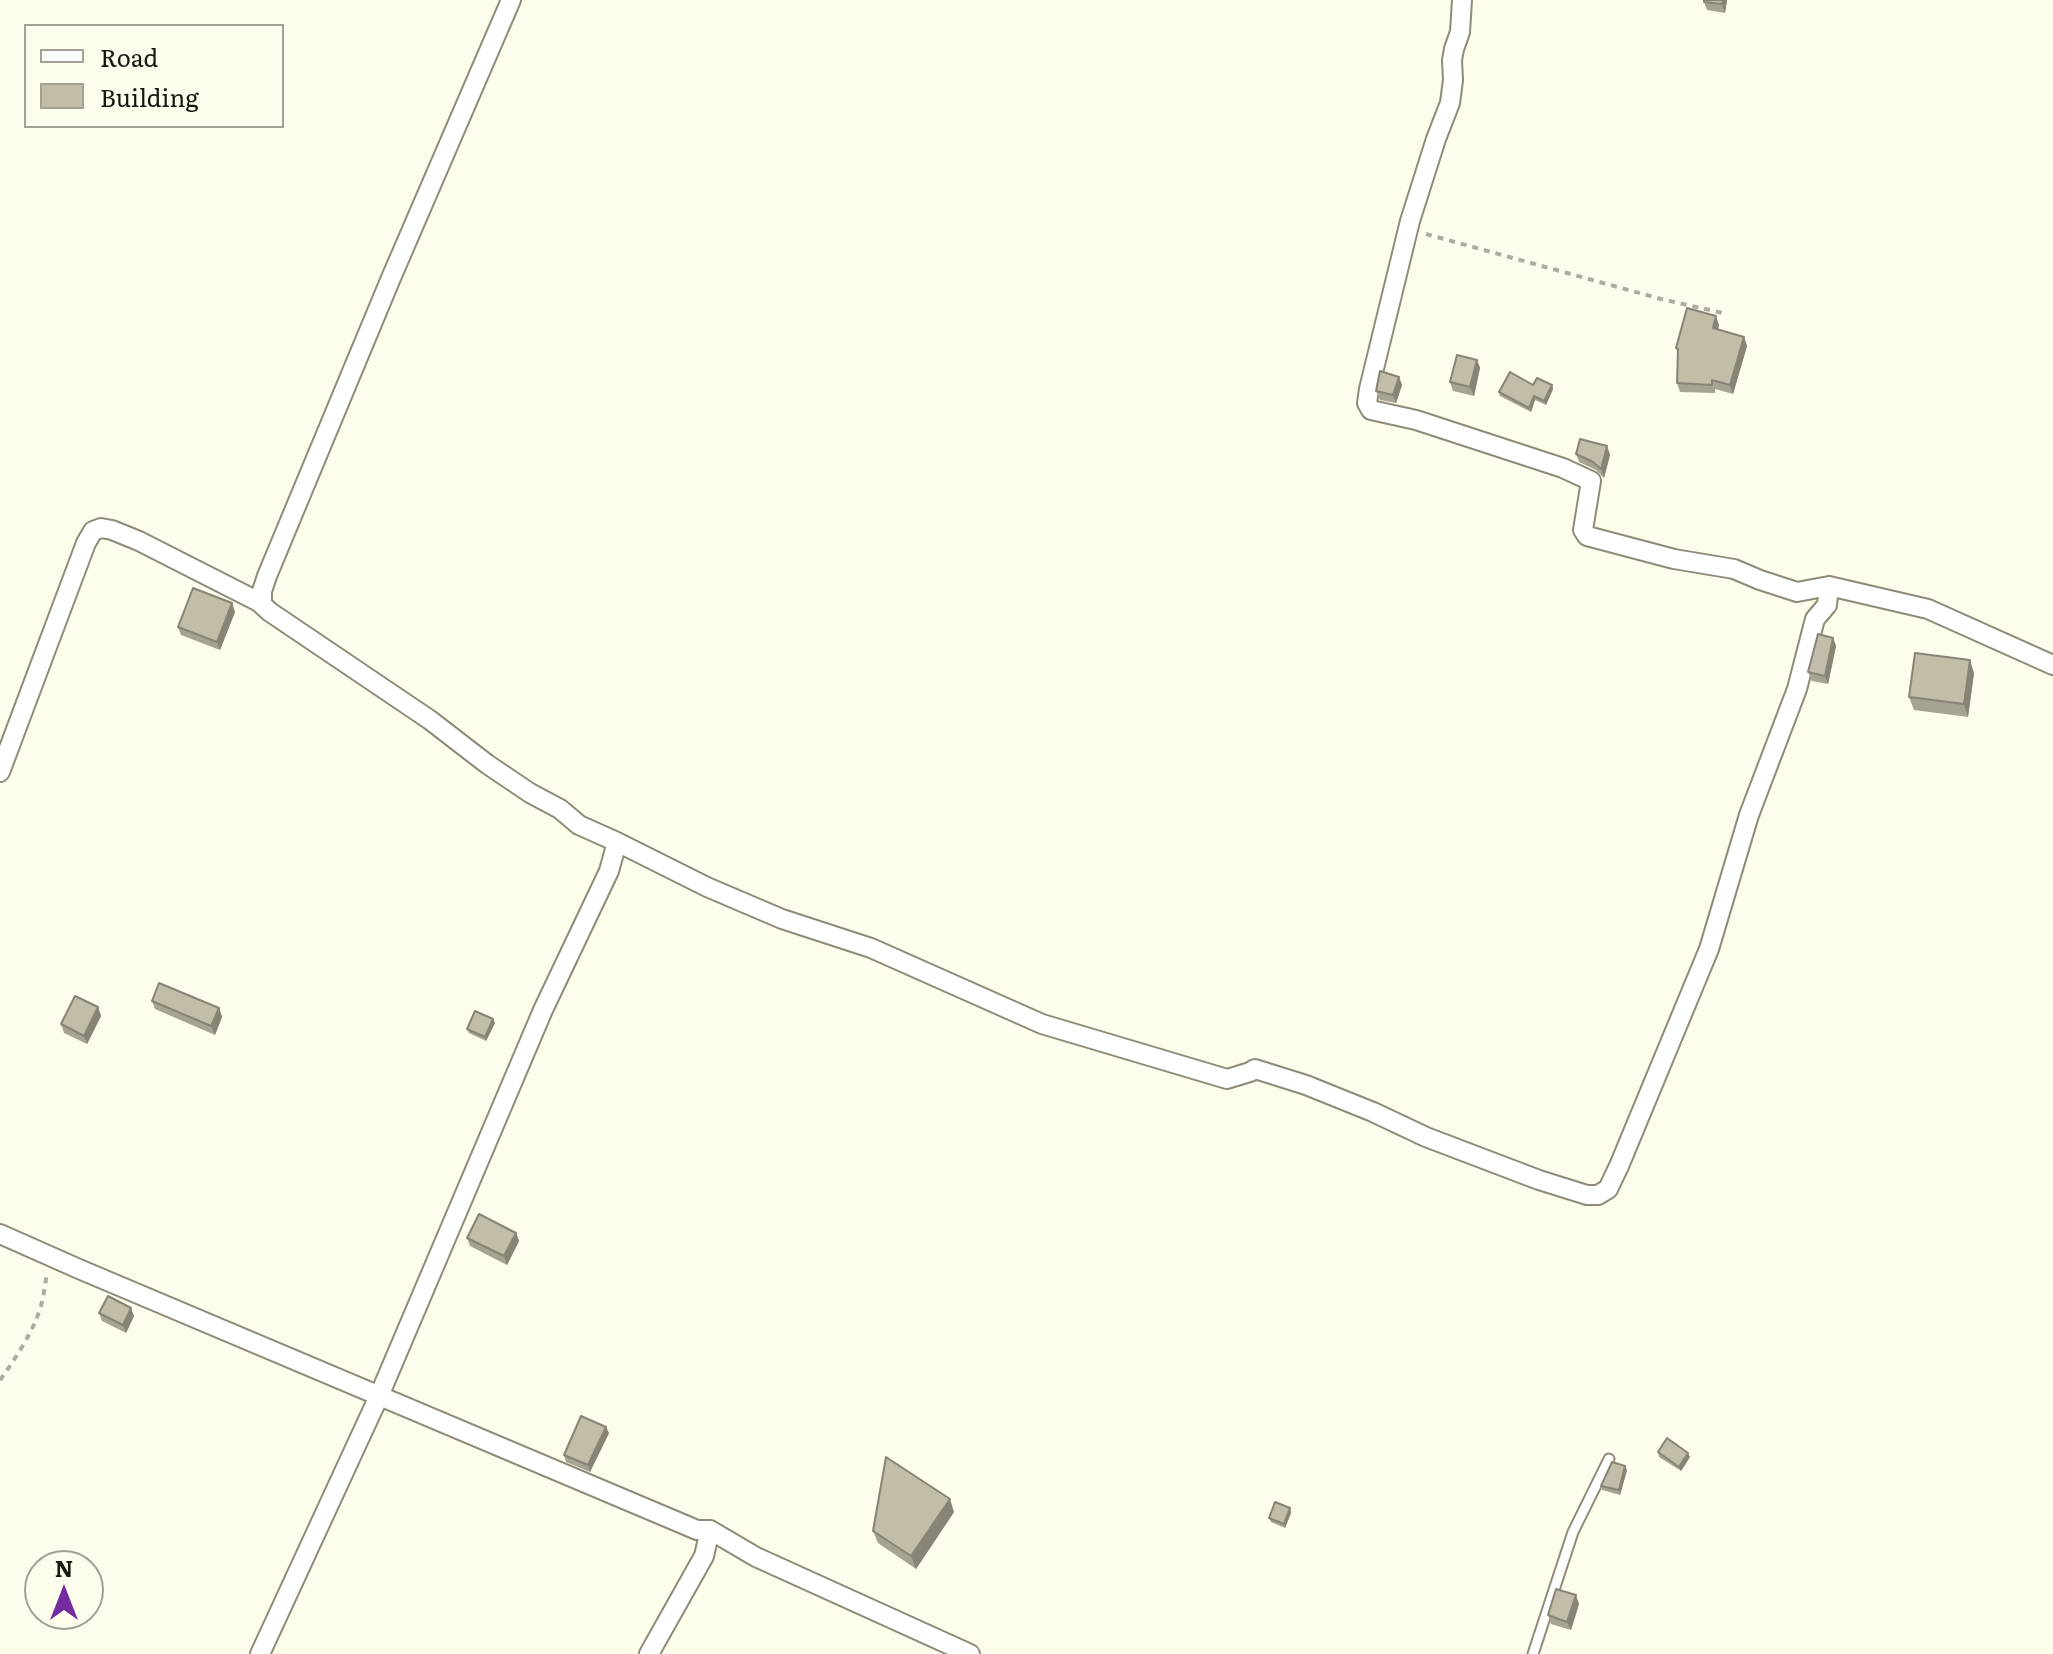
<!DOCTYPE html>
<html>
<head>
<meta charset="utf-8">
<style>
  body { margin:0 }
  #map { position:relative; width:2053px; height:1654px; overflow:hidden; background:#fefceb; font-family:Literata,serif }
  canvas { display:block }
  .legend { position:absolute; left:24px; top:24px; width:260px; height:104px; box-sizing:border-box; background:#fefceb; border:2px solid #a2a193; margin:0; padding:10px 14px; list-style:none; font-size:24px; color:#191810 }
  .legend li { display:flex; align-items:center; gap:16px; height:40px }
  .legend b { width:40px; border:2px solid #a2a193 }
  .north { position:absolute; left:24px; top:1550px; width:80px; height:80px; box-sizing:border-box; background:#fefceb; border:2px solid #a2a193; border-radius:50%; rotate:0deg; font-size:22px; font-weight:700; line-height:32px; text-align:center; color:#191810 }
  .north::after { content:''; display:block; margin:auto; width:28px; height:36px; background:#732c9f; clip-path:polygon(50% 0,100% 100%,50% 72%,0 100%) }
</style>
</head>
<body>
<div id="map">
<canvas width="2053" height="1654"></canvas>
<ul class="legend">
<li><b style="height:10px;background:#fff"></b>Road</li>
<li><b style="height:22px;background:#c1bda9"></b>Building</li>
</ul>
<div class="north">N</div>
</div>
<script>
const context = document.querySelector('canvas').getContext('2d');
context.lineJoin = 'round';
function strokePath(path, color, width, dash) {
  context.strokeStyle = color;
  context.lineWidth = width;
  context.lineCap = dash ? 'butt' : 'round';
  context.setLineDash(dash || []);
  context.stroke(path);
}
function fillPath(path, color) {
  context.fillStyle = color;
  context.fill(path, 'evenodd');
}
const path = new Path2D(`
  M1426,234L1661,299L1723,313
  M0,1380C16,1358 33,1332 41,1306C44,1295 45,1284 47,1274`);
const service = new Path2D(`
  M1533,1654L1573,1532L1609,1459`);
const minor = new Path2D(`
  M1462,0L1460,32L1454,49L1452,60L1453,80L1450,103L1436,139L1410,221L1369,389L1367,403L1371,410L1416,420L1563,468L1591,481L1583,530L1587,536L1674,559L1734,569L1760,580L1797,592L1829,586
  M0,772L86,543L93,531L101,528L112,530L139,541L259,602
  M617,842L707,887L782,919L871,948L1042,1024L1227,1079L1250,1072L1255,1069L1306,1085L1373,1112L1426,1137L1539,1180L1587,1195H1598L1608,1189L1619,1166L1709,949L1749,815L1797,689L1815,619L1827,605L1829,586L1928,609L2053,665
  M0,1234L79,1269L697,1530H710L704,1556L649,1654
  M710,1530L756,1557L970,1654
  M260,1654L379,1396L543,1010L609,871L617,842L579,825L560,809L530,793L487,764L430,720L270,612L259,602L262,599V591L267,576L391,278L511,0`);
const wall = new Path2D(`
  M1727,0L1725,13L1707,10L1704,2Z
  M1719,325L1718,329L1744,337L1747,346L1733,394L1715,389V393L1680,392L1677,383L1678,354L1676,348Z
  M1477,360L1480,368L1474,396L1453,391L1450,382Z
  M1399,377L1402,385L1396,403L1380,400L1376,391Z
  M1533,385H1552L1553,389L1546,405L1535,400L1531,412L1500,396L1499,392Z
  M1607,446L1610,455L1604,478L1596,470L1579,462L1576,454Z
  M232,603L235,612L220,650L181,635L178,627Z
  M1833,638L1836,646L1828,684L1812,681L1808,672Z
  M1974,673L1968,717L1914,710L1909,697Z
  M152,1001L219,1008L222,1017L215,1035L155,1009Z
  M98,1007L101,1016L87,1044L64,1033L61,1024Z
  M495,1023L486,1041L469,1033L467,1029Z
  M516,1233L519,1241L507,1265L470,1246L467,1238Z
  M99,1313L134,1316L126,1333L102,1321Z
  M609,1433L590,1472L566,1462L564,1455Z
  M1658,1452L1690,1457L1681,1471L1659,1457Z
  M1627,1470L1620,1495L1602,1490L1601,1486Z
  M1290,1508L1291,1513L1285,1528L1271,1522L1269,1518Z
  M954,1512L916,1569L878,1543L873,1531Z
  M1579,1604L1571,1630L1551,1624L1548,1615Z`);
const shadedWall = new Path2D(`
  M1723,0H1727L1725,13L1722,4Z
  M1716,316L1719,325L1716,336L1713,328Z
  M1744,337L1747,346L1733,394L1730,385Z
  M1477,360L1480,368L1474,396L1470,387Z
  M1399,377L1402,385L1396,403L1393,395Z
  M1552,385L1553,389L1546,405L1544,401Z
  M1534,396L1535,400L1531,412L1529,408Z
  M1607,446L1610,455L1604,478L1601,469Z
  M232,603L235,612L220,650L217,642Z
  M1833,638L1836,646L1828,684L1825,676Z
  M1970,660L1974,673L1968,717L1964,704Z
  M98,1007L101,1016L87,1044L84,1036Z
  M219,1008L222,1017L215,1035L211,1026Z
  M493,1019L495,1023L486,1041L485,1037Z
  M516,1233L519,1241L507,1265L504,1256Z
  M131,1308L134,1316L126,1333L123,1325Z
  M606,1427L609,1433L590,1472L588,1465Z
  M1688,1453L1690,1457L1681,1471L1679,1467Z
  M1625,1466L1627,1470L1620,1495L1619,1490Z
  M950,1499L954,1512L916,1569L911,1556Z
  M1290,1508L1291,1513L1285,1528L1284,1524Z
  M1576,1595L1579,1604L1571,1630L1567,1622Z`);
const building = new Path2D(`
  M1704,0H1723L1722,4L1704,2Z
  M1687,308L1716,316L1713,328L1744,337L1730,385L1712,380V385L1677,383L1678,349L1676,348Z
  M1457,355L1477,360L1470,387L1450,382Z
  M1380,371L1399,377L1393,395L1376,391Z
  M1510,372L1533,385L1537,378L1552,385L1544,401L1534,396L1529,408L1499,392Z
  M1580,439L1607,446L1601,469L1593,462L1576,454Z
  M193,588L232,603L217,642L178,627Z
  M1818,634L1833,638L1825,676L1808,672Z
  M1915,653L1970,660L1964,704L1909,697Z
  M159,983L219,1008L211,1026L152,1001Z
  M75,996L98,1007L84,1036L61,1024Z
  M475,1011L493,1019L485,1037L467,1029Z
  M479,1214L516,1233L504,1256L467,1238Z
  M108,1296L131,1308L123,1325L99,1313Z
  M581,1416L606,1427L588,1465L564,1455Z
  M1667,1438L1688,1453L1679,1467L1658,1452Z
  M886,1457L950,1499L911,1556L873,1531Z
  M1612,1462L1625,1466L1619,1490L1601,1486Z
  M1275,1502L1290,1508L1284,1524L1269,1518Z
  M1556,1589L1576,1595L1567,1622L1548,1615Z`);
strokePath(service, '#8e8b78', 13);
strokePath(minor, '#8e8b78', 22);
strokePath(path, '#aeac9e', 4, [6, 6]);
strokePath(service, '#fff', 9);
strokePath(minor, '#fff', 18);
fillPath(wall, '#a6a391');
fillPath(shadedWall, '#878476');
fillPath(building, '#c1bda9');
strokePath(building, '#878476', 2);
</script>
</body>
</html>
